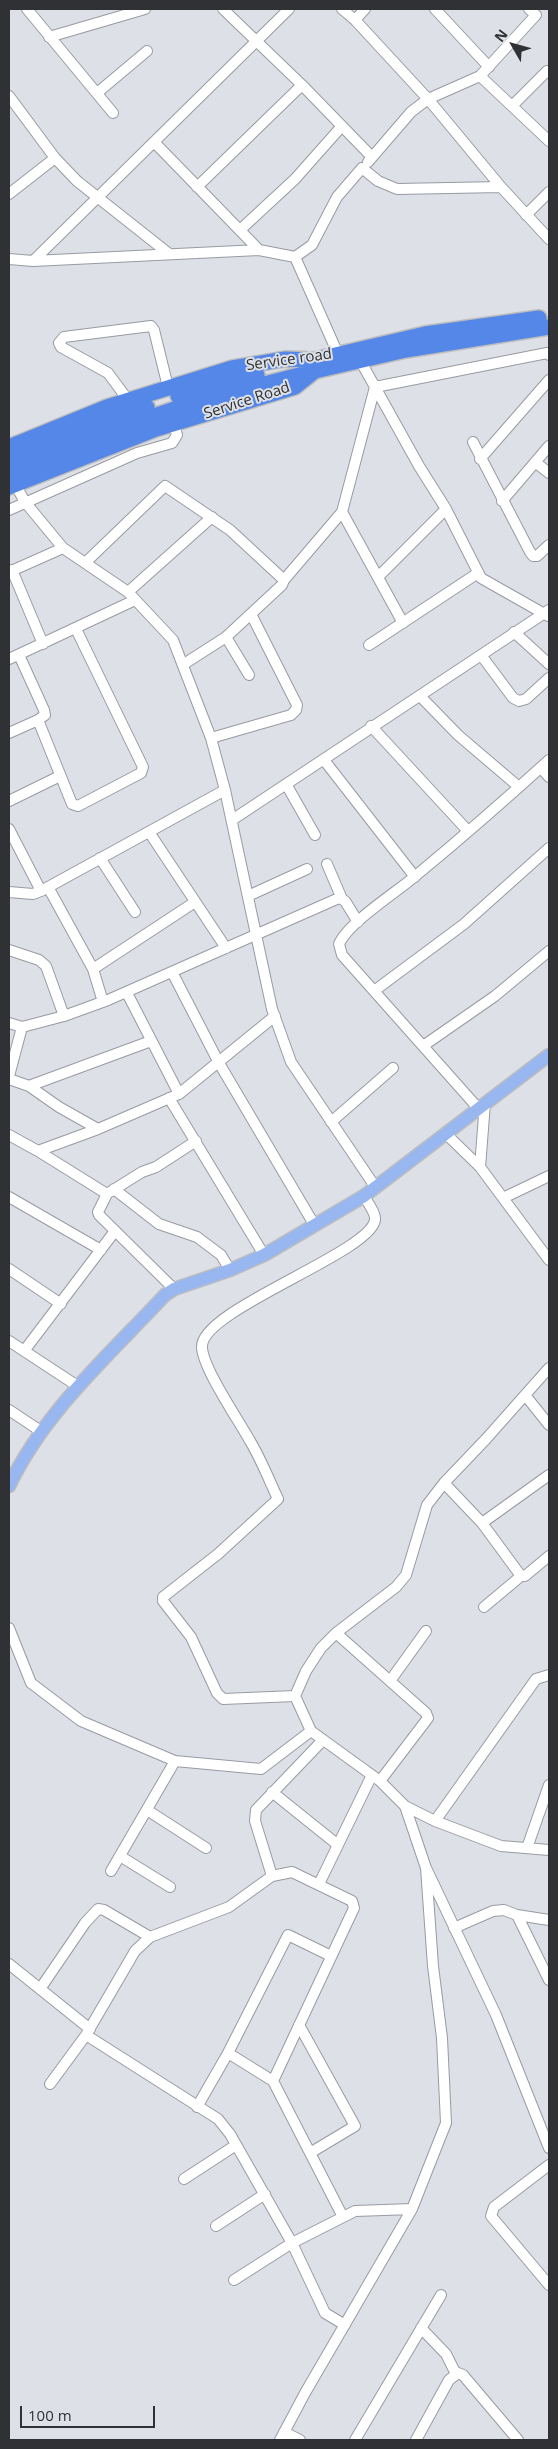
<!DOCTYPE html>
<html>
<head>
<meta charset="utf-8">
<style>
  body { margin:0 }
  #map { position:relative; width:558px; height:2449px; overflow:hidden; background:#dde0e7; font-family:"Open Sans",sans-serif }
  canvas { display:block }
  .frame { position:absolute; inset:0; border:10px solid #303134; pointer-events:none }
  .north { position:absolute; left:488px; top:20px; width:50px; height:50px; -webkit-text-stroke:4px #dde0e7; paint-order:stroke; rotate:308deg; font-size:14px; font-weight:700; line-height:20px; text-align:center; color:#303134 }
  .north::after { content:''; display:block; margin:auto; width:18px; height:22px; background:#303134; clip-path:polygon(50% 0,100% 100%,50% 72%,0 100%) }
  .scale { position:absolute; left:20px; top:2406px; width:135px; height:22px; box-sizing:border-box; border:2px solid #303134; border-top:0; padding-left:6px; font-size:15px; line-height:18px; white-space:nowrap; color:#303134; -webkit-text-stroke:4px #dde0e7; paint-order:stroke }
</style>
</head>
<body>
<div id="map">
<canvas width="558" height="2449"></canvas>
<div class="frame"></div>
<div class="north">N</div>
<div class="scale">100 m</div>
</div>
<script>
const context = document.querySelector('canvas').getContext('2d');
context.lineJoin = 'round';
function strokePath(path, color, width, dash) {
  context.strokeStyle = color;
  context.lineWidth = width;
  context.lineCap = dash ? 'butt' : 'round';
  context.setLineDash(dash || []);
  context.stroke(path);
}
function write(font, color, halo, rows, align = 'center') {
  context.font = font + ' "Open Sans",sans-serif';
  context.lineWidth = 4;
  context.setLineDash([]);
  context.textBaseline = 'middle';
  context.strokeStyle = halo;
  context.fillStyle = color;
  for (const [text, x, y, turn = 0] of rows) {
    context.save();
    context.translate(x, y);
    context.rotate((+turn || 0) * Math.PI / 180);
    context.textAlign = isNaN(turn) ? turn : align;
    if (halo) context.strokeText(text, 0, 0);
    context.fillText(text, 0, 0);
    context.restore();
  }
}
const minor = new Path2D(`
  M27,9L113,113
  M223,9L302,85
  M342,9L355,20L428,99L501,187L549,239
  M435,9L489,67
  M529,9L536,15L480,76L549,141
  M355,20L365,9
  M49,37L145,9
  M97,93L147,51
  M9,96L55,158L77,181L168,253
  M512,106L547,71L549,73
  M154,142L259,250
  M368,162L411,112L428,99L480,76
  M197,187L302,85L372,157
  M9,194L55,158
  M526,215L549,192
  M240,230L295,179L342,126
  M295,257L338,354
  M9,259L33,261L259,250L295,257L312,245L337,197L362,168L378,181L397,189L501,187
  M33,261L289,9
  M361,362L375,387L547,353L549,355
  M375,387L419,466L446,509L481,578L548,616
  M375,387L342,512L403,623
  M128,400L108,373L61,347L59,343L64,337L151,326L154,330L168,387
  M473,442L530,552L533,556H537L549,545
  M480,459L549,380
  M535,462L549,473
  M15,484L25,502L63,548L128,592L173,640L211,738L225,790L272,1009L291,1062L376,1188
  M502,501L549,446
  M9,510L137,453L172,443L177,435L174,424
  M86,562L165,486L230,530L284,580L342,512
  M12,570L43,644
  M9,572L63,548
  M378,577L446,509
  M128,592L212,517
  M514,632L549,664
  M226,637L249,675
  M369,645L478,573
  M19,655L44,710L45,715L38,720L72,804L78,806L141,773L143,767L76,629
  M481,655L513,698L519,701L526,699L549,678
  M9,659L135,600
  M184,664L226,637L282,585L284,580
  M420,696L458,735L519,787
  M371,726L468,831
  M9,733L38,720
  M211,738L291,715L296,710L297,705L251,614
  M324,760L415,877
  M541,768L549,777
  M286,784L315,835
  M9,801L60,776
  M232,820L549,610
  M9,829L41,891
  M149,832L226,948
  M100,858L135,912
  M327,864L342,899
  M48,887L93,969L103,1002
  M9,892L33,894L41,891L225,790
  M248,896L307,869
  M9,950L39,960L46,966L64,1016
  M93,969L195,902
  M172,972L219,1063L315,1226
  M374,991L464,924L549,848
  M127,993L179,1094
  M9,1023L22,1027L64,1016L108,1000L339,898L345,901L358,922
  M423,1046L495,996L549,951
  M9,1076L22,1027
  M9,1079L29,1086L151,1041
  M29,1086L59,1107L98,1129
  M169,1098L264,1255
  M478,1108L342,955L339,944C348,923 395,893 413,878C459,840 505,800 549,760
  M331,1122L393,1068
  M445,1133L480,1167L549,1260
  M9,1135L38,1151L98,1129L179,1094L275,1016
  M38,1151L107,1194L98,1212L99,1215L174,1289
  M480,1167L485,1103
  M114,1189L159,1224L197,1237L221,1255L230,1270
  M110,1192L142,1172L156,1167L196,1141
  M9,1197L101,1250
  M503,1198L549,1176
  M9,1269L61,1304
  M9,1341L79,1387
  M24,1351L115,1231
  M525,1395L549,1425
  M9,1410L42,1432
  M549,1475L482,1523L521,1576H525L549,1556
  M444,1483L482,1523
  M484,1607L521,1576
  M9,1628L31,1683L81,1721L175,1761L261,1769L311,1731L380,1781L405,1806L435,1821L501,1846L549,1850
  M336,1633L426,1713L428,1718L380,1781
  M390,1681L426,1631
  M295,1696L223,1699L217,1693L191,1637L163,1601V1597L218,1554L278,1499C269,1480 261,1459 250,1441C239,1421 202,1367 202,1347C200,1310 370,1253 375,1220C376,1213 367,1202 364,1196
  M311,1731L295,1696L306,1671L321,1648L336,1633L396,1587L406,1575L427,1505L444,1483L486,1439L549,1368
  M272,1792L338,1845
  M405,1806L426,1868L496,2015L549,2148
  M147,1810L206,1848
  M435,1821L536,1679L549,1675
  M527,1848L549,1785
  M120,1856L170,1887
  M111,1871L175,1761
  M272,1876L255,1821L256,1810L323,1740
  M319,1884L372,1775
  M517,1915L549,1980
  M454,1928L493,1911L504,1910L517,1915L549,1920
  M9,1964L90,2029
  M40,1989L85,1923L98,1909L104,1910L150,1937
  M299,2025L355,2126L310,2153
  M86,2035L218,2119L230,2134L292,2243L325,2313L345,2325
  M228,2053L273,2081L343,2217
  M50,2084L86,2035L135,1951L150,1937L229,1907L272,1876L292,1872L352,1901L354,1908L273,2081
  M197,2107L228,2053L288,1935L331,1956
  M549,2165L494,2207L491,2216L549,2285
  M184,2179L236,2145
  M216,2226L265,2194
  M234,2280L292,2243L355,2211L412,2209
  M421,2328L446,2354L456,2374
  M284,2432L300,2440
  M280,2440L305,2393L412,2209L446,2123L442,2038L433,1966L426,1868
  M355,2440L441,2295
  M416,2440L449,2380L458,2373L463,2375L518,2440`);
const major = new Path2D(`
  M9,1486C44,1412 110,1354 165,1295L174,1289L230,1270L264,1255L364,1196L549,1055`);
const highway = new Path2D(`
  M178,396L257,375
  M9,447L107,407L232,368L285,359L314,360L425,334L539,318
  M9,459L147,407
  M9,473L133,423L195,402L307,373
  M9,487L156,429L295,387L315,371L406,350L549,327`);
const streetNames = [
  ["Service road",289,360,-8],
  ["Service Road",247,401,-18]
];
strokePath(minor, '#979ba2', 12);
strokePath(major, '#bdbdbe', 15);
strokePath(highway, '#bdbdbe', 18);
strokePath(minor, '#fff', 10);
strokePath(major, '#98b7f1', 12);
strokePath(highway, '#5487e8', 15);
write('15px', '#303134', '#dde0e7', streetNames);
</script>
</body>
</html>
